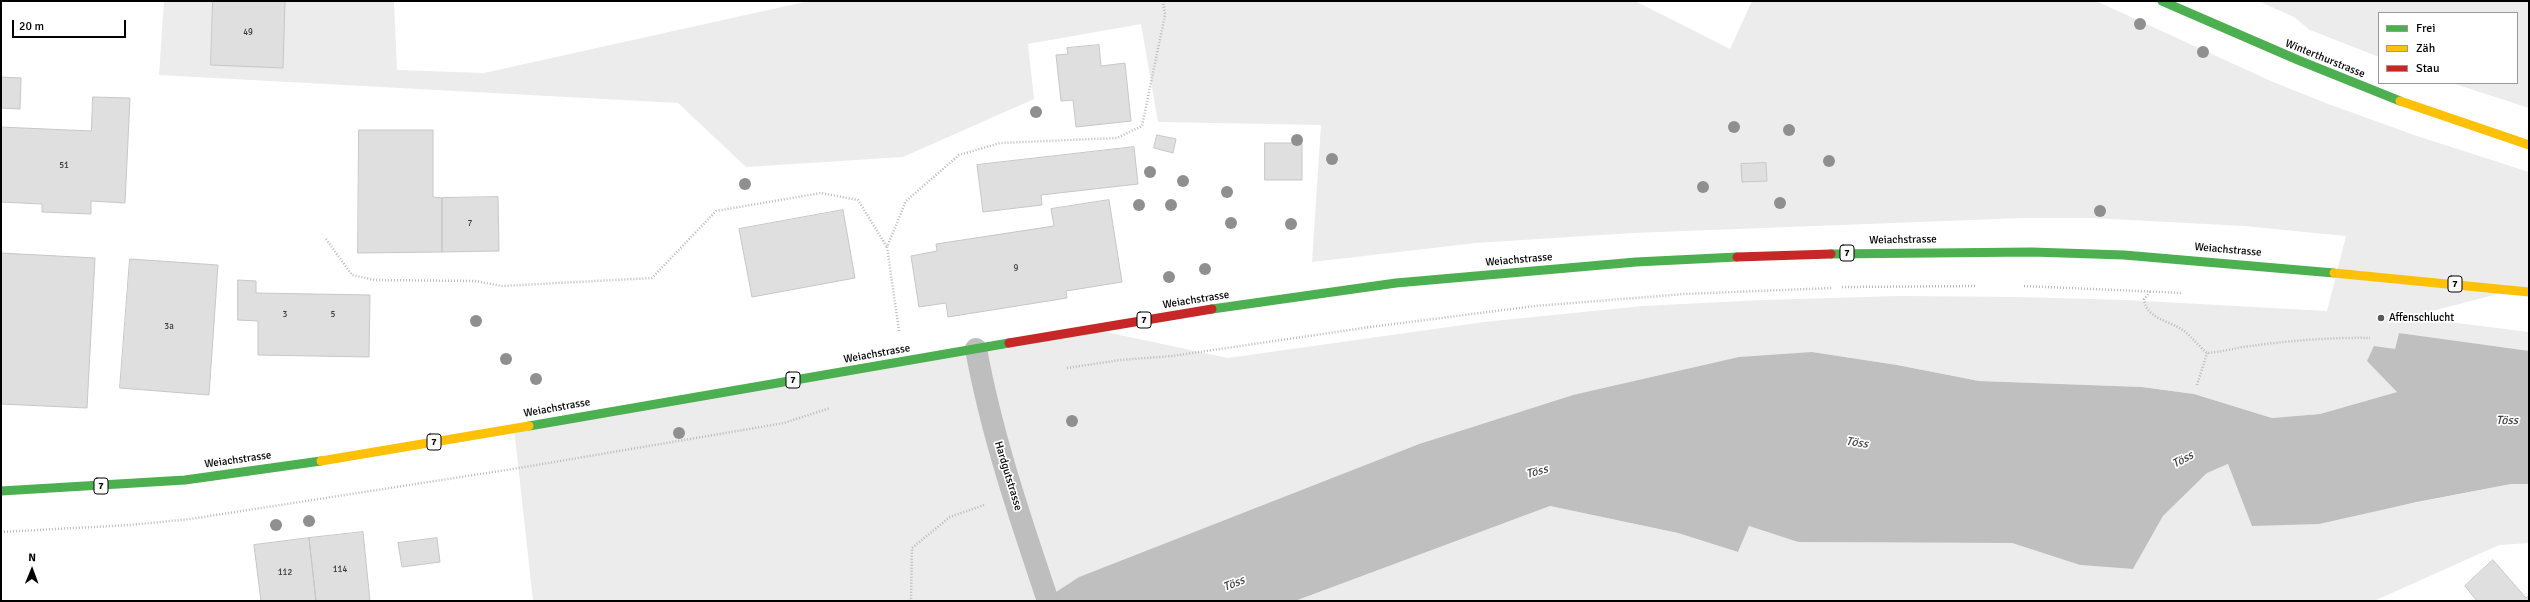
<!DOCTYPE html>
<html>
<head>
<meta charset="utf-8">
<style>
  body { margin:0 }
  #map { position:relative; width:2530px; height:602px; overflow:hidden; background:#fff; font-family:Signika,sans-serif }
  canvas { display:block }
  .frame { position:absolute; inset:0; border:2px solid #000; pointer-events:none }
  .legend { position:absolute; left:2378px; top:12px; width:140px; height:72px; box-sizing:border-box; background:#fff; border:1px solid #999; margin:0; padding:5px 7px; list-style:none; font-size:12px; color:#000 }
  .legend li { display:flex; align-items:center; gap:8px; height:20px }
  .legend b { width:20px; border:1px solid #999 }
  .north { position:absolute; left:12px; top:550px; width:40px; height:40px; -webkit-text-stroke:3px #fff; paint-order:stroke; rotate:1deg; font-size:11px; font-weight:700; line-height:16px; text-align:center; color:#000 }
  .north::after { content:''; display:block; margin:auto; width:14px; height:18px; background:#000; clip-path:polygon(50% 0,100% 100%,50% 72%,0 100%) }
  .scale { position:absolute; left:12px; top:20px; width:114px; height:18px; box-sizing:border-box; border:2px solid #000; border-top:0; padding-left:5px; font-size:12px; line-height:14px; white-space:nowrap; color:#000; -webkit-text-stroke:3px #fff; paint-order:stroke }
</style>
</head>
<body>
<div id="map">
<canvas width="2530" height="602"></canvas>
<div class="frame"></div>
<ul class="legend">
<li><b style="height:5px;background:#4caf50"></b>Frei</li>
<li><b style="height:5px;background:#ffc107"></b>Zäh</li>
<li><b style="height:5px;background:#c62828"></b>Stau</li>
</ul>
<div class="north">N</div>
<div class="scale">20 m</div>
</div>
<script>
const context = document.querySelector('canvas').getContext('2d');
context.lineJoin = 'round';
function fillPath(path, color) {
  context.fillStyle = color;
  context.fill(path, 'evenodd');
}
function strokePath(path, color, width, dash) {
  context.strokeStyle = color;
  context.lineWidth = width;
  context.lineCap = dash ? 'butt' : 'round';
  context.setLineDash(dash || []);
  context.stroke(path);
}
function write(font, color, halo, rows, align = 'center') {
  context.font = font + ' Signika,sans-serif';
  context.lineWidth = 3.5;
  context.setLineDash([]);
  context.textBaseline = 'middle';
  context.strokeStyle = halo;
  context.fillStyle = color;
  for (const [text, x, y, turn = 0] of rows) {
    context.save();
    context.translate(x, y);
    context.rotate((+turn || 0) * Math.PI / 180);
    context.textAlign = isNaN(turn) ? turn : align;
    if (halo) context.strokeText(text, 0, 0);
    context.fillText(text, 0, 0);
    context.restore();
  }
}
const green = new Path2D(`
  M164,1H394L397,70L484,73L809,1H1635L1730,49L1752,1H2096L2273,82L2328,104L2417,136L2529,172V292L2513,290L2409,317L2529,332V352L2399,333L2395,349L2397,392L2320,414L2272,418L2194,394L2142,387L1979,381L1897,365L1812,352L1573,395L1419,444L1079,577L1042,601H533L514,428L1092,329L1228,358L1484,322L1643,306L1763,300L1899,296L2019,297L2126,300L2327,311L2346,236L2244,226L2092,218H2024L1632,233L1476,243L1312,262L1321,125L1158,122L1141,24L1028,44L1034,99L903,157L746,167L678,103L159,75Z
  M2258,1H2529V108L2452,83H2517V13H2379V57L2310,30L2294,17Z
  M2228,464L2253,526L2368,512L2511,484H2529V543L2499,545L2374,601H1295L1550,506L1678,533L1738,552L1749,526L1798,542L2012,543L2080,565L2133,569L2163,516L2207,473Z`);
const water = new Path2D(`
  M2399,333L2529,351V484H2511L2417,502L2319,524L2252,526L2228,464L2207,473L2163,516L2133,569L2080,565L2012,543L1798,542L1749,526L1738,552L1678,533L1550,506L1295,601H1042L1079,577L1419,444L1573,395L1739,357L1812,352L1897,365L1979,381L2142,387L2194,394L2272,418L2320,414L2397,392L2367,361L2374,346L2395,349Z`);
const building = new Path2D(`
  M213,1H285L283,68L211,65Z
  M1099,45L1101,66L1125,63L1131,121L1076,127L1073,100L1061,101L1056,55L1068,54L1067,48Z
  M1,77L21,78L20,109L1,108Z
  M93,97L130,98L125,203L91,201V214L42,212V204L1,202V127L91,131Z
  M359,130H433V197L442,198V252L358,253Z
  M1157,135L1176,139L1173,153L1154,148Z
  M1265,143H1302V180H1265Z
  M1134,147L1138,184L1041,195L1042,205L983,212L977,165Z
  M1766,163L1767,181L1742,182L1741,164Z
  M498,197L499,251L442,252V198Z
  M1109,200L1122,282L1066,291L1067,298L948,317L946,303L919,307L911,256L937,251L936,244L1054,226L1051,209Z
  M843,210L855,278L752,297L739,229Z
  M1,253L95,258L87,408L1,404Z
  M130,259L218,265L209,395L120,388Z
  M238,280L256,281V293L370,295L369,357L258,355V321L238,320Z
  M363,532L370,601H316L309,538Z
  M309,538L316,601H261L254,545Z
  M437,538L440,562L402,567L398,543Z
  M2493,560L2526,598L2529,595V601H2477L2465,586Z`);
const path = new Path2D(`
  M326,239L352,275L375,280L475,281L502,286L652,278L716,211L821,193L858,200L887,247
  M2024,286L2183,293
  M1842,287L1977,286
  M2150,292L2144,299C2146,318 2167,320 2181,329C2191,335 2198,346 2207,353C2222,352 2235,348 2250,346C2287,341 2333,337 2370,338
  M899,331L887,247L906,201L959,155L1000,143L1117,138L1142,126L1165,15L1163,1
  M1067,368L1120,360L1172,356L1370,327L1535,306L1684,294L1833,288
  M2197,385L2207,353
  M1,532L130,525L190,519L519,468L784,423L830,408
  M909,601L911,599L912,548L950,517L984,505`);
const street = new Path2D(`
  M976,349C992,436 1020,518 1048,601`);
const fast = new Path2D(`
  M2162,1L2298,60L2400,101
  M1831,254L2032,252L2124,255L2334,273
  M1212,309L1396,283L1636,262L1737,257
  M529,426L1009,343
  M1,491L185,480L321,461`);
const slow = new Path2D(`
  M2400,101L2529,145
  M2334,273L2529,292
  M321,461L529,426`);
const jam = new Path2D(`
  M1737,257L1831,254
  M1009,343L1212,309`);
const trees = [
  [2140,24],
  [2203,52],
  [1036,112],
  [1734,127],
  [1789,130],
  [1297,140],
  [1332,159],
  [1829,161],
  [1150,172],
  [1183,181],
  [745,184],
  [1703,187],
  [1227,192],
  [1780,203],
  [1139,205],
  [1171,205],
  [2100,211],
  [1231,223],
  [1291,224],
  [1205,269],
  [1169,277],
  [476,321],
  [506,359],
  [536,379],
  [1072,421],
  [679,433],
  [309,521],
  [276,525]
];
const markers = [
  [2381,318,4,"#595959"]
];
const numberNames = [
  ["49",248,33],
  ["51",64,166],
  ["7",470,224],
  ["9",1016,269],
  ["3",285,315],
  ["5",333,315],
  ["3a",169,327],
  ["114",340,570],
  ["112",285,573]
];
const shields = [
  [1847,253,14],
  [2455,284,14],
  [1144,320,14],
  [793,380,14],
  [434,442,14],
  [101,486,14]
];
const shieldNames = [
  ["7",1847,253],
  ["7",2455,284],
  ["7",1144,320],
  ["7",793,380],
  ["7",434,442],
  ["7",101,486]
];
const streetNames = [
  ["Winterthurstrasse",2325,59,22],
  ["Weiachstrasse",1903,240,-1],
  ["Weiachstrasse",2228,250,5],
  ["Weiachstrasse",1519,260,-5],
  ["Weiachstrasse",1196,300,-9],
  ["Weiachstrasse",877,354,-10],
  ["Weiachstrasse",557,408,-10],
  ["Weiachstrasse",238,460,-8],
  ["Hardgutstrasse",1008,476,73]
];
const poiNames = [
  ["Affenschlucht",2389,318]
];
const waterNames = [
  ["Töss",2507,421],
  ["Töss",1857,443,9],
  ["Töss",2183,460,-29],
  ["Töss",1537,472,-15],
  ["Töss",1234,584,-22]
];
fillPath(green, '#ececec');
fillPath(water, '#bfbfbf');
fillPath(building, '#dfdfdf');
strokePath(building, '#c7c7c7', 1);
strokePath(path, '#b9b9b9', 2.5, [1, 2]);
strokePath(street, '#bebebe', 22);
strokePath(fast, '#4caf50', 9);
strokePath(slow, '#ffc107', 9);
strokePath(jam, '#c62828', 9);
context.fillStyle = '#8f8f8f';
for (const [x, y] of trees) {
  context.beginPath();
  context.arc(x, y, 6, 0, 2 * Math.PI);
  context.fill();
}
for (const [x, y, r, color] of markers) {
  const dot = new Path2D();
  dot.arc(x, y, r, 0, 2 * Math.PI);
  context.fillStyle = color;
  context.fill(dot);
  strokePath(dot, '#fff', 1.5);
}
write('9px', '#383838', null, numberNames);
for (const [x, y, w] of shields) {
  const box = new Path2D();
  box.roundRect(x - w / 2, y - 8, w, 16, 3);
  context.fillStyle = '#fff';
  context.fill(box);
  strokePath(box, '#000', 1);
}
write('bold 10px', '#000', null, shieldNames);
write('11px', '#000', '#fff', streetNames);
write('11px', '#000', '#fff', poiNames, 'left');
write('italic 12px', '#444', '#fff', waterNames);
</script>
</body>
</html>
